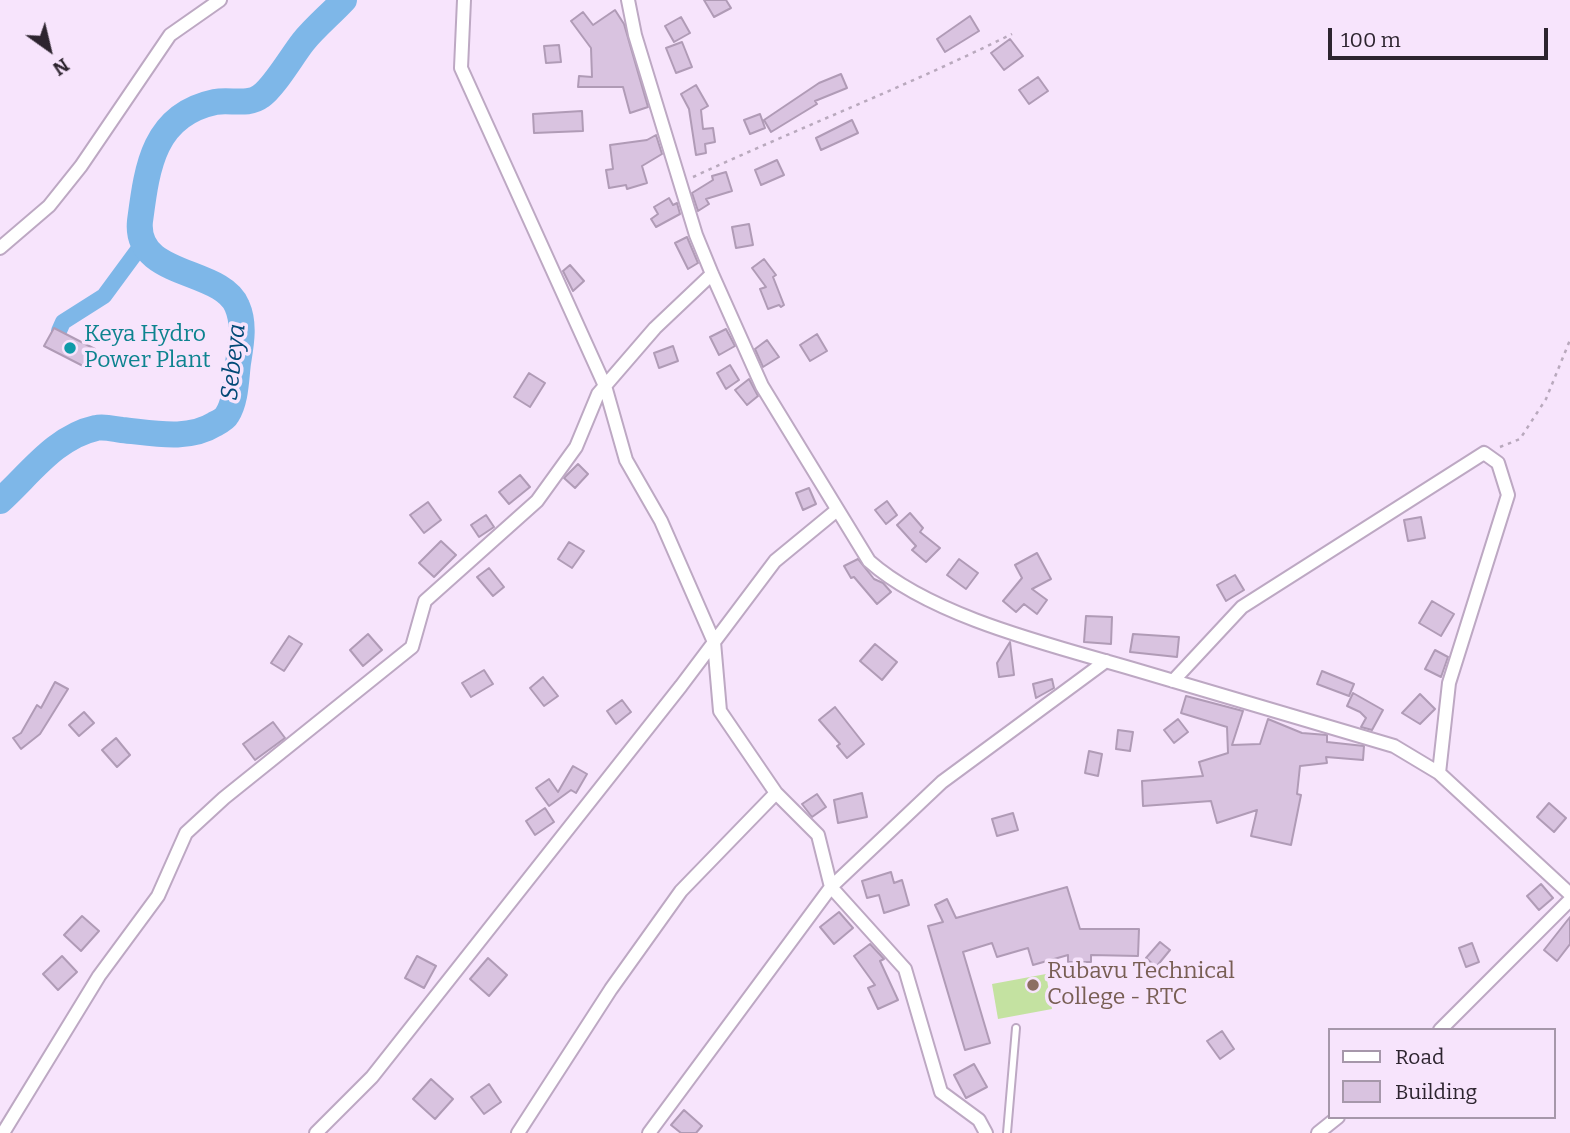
<!DOCTYPE html>
<html>
<head>
<meta charset="utf-8">
<style>
  body { margin:0 }
  #map { position:relative; width:1570px; height:1133px; overflow:hidden; background:#f7e4fc; font-family:Bitter,serif }
  canvas { display:block }
  .legend { position:absolute; left:1328px; top:1028px; width:228px; height:91px; box-sizing:border-box; background:#f7e4fc; border:2px solid #a697aa; margin:0; padding:9px 12px; list-style:none; font-size:21px; color:#2d242f }
  .legend li { display:flex; align-items:center; gap:14px; height:35px }
  .legend b { width:35px; border:2px solid #a697aa }
  .north { position:absolute; left:14px; top:14px; width:70px; height:70px; -webkit-text-stroke:5px #f7e4fc; paint-order:stroke; rotate:146deg; font-size:19px; font-weight:700; line-height:28px; text-align:center; color:#2d242f }
  .north::after { content:''; display:block; margin:auto; width:24px; height:32px; background:#2d242f; clip-path:polygon(50% 0,100% 100%,50% 72%,0 100%) }
  .scale { position:absolute; left:1328px; top:28px; width:220px; height:32px; box-sizing:border-box; border:4px solid #2d242f; border-top:0; padding-left:9px; font-size:21px; line-height:24px; white-space:nowrap; color:#2d242f; -webkit-text-stroke:5px #f7e4fc; paint-order:stroke }
</style>
</head>
<body>
<div id="map">
<canvas width="1570" height="1133"></canvas>
<ul class="legend">
<li><b style="height:9px;background:#fff"></b>Road</li>
<li><b style="height:19px;background:#d9c3e0"></b>Building</li>
</ul>
<div class="north">N</div>
<div class="scale">100 m</div>
</div>
<script>
const context = document.querySelector('canvas').getContext('2d');
context.lineJoin = 'round';
function fillPath(path, color) {
  context.fillStyle = color;
  context.fill(path, 'evenodd');
}
function strokePath(path, color, width, dash) {
  context.strokeStyle = color;
  context.lineWidth = width;
  context.lineCap = dash ? 'butt' : 'round';
  context.setLineDash(dash || []);
  context.stroke(path);
}
function write(font, color, halo, rows, align = 'center') {
  context.font = font + ' Bitter,serif';
  context.lineWidth = 7;
  context.setLineDash([]);
  context.textBaseline = 'middle';
  context.strokeStyle = halo;
  context.fillStyle = color;
  for (const [text, x, y, turn = 0] of rows) {
    context.save();
    context.translate(x, y);
    context.rotate((+turn || 0) * Math.PI / 180);
    context.textAlign = isNaN(turn) ? turn : align;
    if (halo) context.strokeText(text, 0, 0);
    context.fillText(text, 0, 0);
    context.restore();
  }
}
const green = new Path2D(`
  M1046,974L1052,1009L998,1019L992,984Z`);
const canal = new Path2D(`
  M59,331L63,322L104,296L143,243`);
const river = new Path2D(`
  M0,501C29,475 55,437 96,428C104,426 114,429 122,430C153,433 188,441 215,424C219,422 225,419 227,415C236,401 236,379 238,363C241,344 245,324 237,306C222,268 134,278 140,221C147,168 153,115 215,102C230,99 248,106 261,96C274,87 292,56 303,42C315,27 331,14 344,0`);
const building = new Path2D(`
  M704,0H726L731,8L714,17Z
  M615,10L624,24L648,107L630,113L623,87H578L579,76L592,77L591,48L571,21L583,12L593,25Z
  M970,16L979,31L945,52L937,39Z
  M681,17L690,33L674,42L665,26Z
  M1010,39L1023,56L1004,70L991,53Z
  M682,42L692,67L676,73L666,48Z
  M559,45L561,62L546,63L544,46Z
  M841,74L847,88L815,101L817,104L771,132L764,120L819,83Z
  M1038,77L1048,91L1029,104L1019,90Z
  M696,85L708,106L701,110L703,129L713,128L715,142L705,144L706,153L696,155L689,109L681,94Z
  M582,111L583,131L534,133L533,114Z
  M760,114L765,128L750,134L744,120Z
  M852,120L858,133L821,150L816,138Z
  M656,135L662,154L642,166L647,183L627,189L626,185L609,188L606,170L613,169L610,145L647,140Z
  M777,160L784,175L761,185L755,170Z
  M726,172L732,191L706,199L709,204L698,211L692,193L713,180L712,176Z
  M669,198L673,205L677,203L680,214L656,227L651,219L658,214L654,207Z
  M749,224L753,245L736,248L732,227Z
  M687,237L698,263L688,269L675,243Z
  M764,259L776,275L773,277L784,305L781,307L779,305L768,309L760,289L766,287L752,268Z
  M570,265L584,281L573,291L563,271Z
  M54,328L95,349L85,367L44,346Z
  M726,329L735,346L719,355L710,337Z
  M817,334L827,351L810,361L800,345Z
  M767,340L779,357L763,367L755,349Z
  M673,346L678,361L659,368L654,353Z
  M730,365L739,380L726,389L717,373Z
  M529,373L545,383L530,407L514,397Z
  M749,379L758,396L747,405L735,390Z
  M578,464L588,474L575,488L564,478Z
  M520,475L530,487L509,504L499,492Z
  M809,488L816,504L803,510L796,493Z
  M887,501L897,515L886,524L875,510Z
  M428,502L441,520L424,533L410,515Z
  M910,513L923,528L920,532L940,548L926,562L912,550L916,546L897,525Z
  M486,515L494,527L479,537L471,525Z
  M1421,517L1425,538L1408,541L1404,520Z
  M441,541L456,555L434,577L419,563Z
  M569,542L584,551L572,568L558,559Z
  M1037,553L1051,579L1032,589L1047,600L1037,614L1024,604L1016,612L1003,601L1022,578L1015,565Z
  M858,559L874,579L883,583L891,592L877,604L854,577L851,578L844,566Z
  M959,559L978,573L966,589L947,575Z
  M489,568L504,587L493,596L477,577Z
  M1235,575L1244,590L1226,601L1217,585Z
  M1432,601L1454,614L1441,636L1419,623Z
  M1086,616L1112,617L1111,644L1084,642Z
  M368,634L382,650L363,666L350,650Z
  M1133,634L1179,637L1177,657L1130,652Z
  M289,636L302,644L284,671L271,663Z
  M1010,642L1014,675L999,677L997,663Z
  M875,644L897,662L882,680L860,661Z
  M1435,650L1448,657L1441,677L1425,669Z
  M484,670L493,684L471,697L462,683Z
  M1322,671L1354,684L1349,696L1317,684Z
  M543,677L558,696L544,706L530,688Z
  M1052,679L1054,688L1036,698L1033,684Z
  M55,682L68,689L40,734L21,749L13,738L21,733L37,705L41,708Z
  M1353,693L1383,710L1372,730L1361,727L1366,718L1360,712L1347,706Z
  M1420,694L1435,709L1420,724L1402,713Z
  M1186,696L1243,711L1232,745L1260,744L1268,719L1302,733L1327,735V742L1364,746L1363,760L1326,757L1327,763L1300,766L1297,794L1301,795L1291,845L1251,836L1257,810L1217,823L1211,801L1143,806L1142,781L1203,776L1199,762L1228,753L1227,727L1181,713Z
  M622,700L631,712L616,724L607,711Z
  M835,707L864,744L847,758L837,746L840,744L819,720Z
  M84,712L94,723L79,736L69,725Z
  M1178,719L1188,732L1174,743L1164,730Z
  M273,722L285,738L255,760L243,744Z
  M1118,730L1133,732L1130,751L1116,749Z
  M116,738L130,755L117,767L102,750Z
  M1089,751L1102,754L1098,776L1085,773Z
  M573,766L587,774L576,793L571,790L549,806L536,788L549,779L558,792Z
  M862,793L867,817L838,823L834,800Z
  M817,794L826,807L812,817L802,804Z
  M1549,803L1566,818L1554,832L1537,817Z
  M545,808L554,822L535,835L526,821Z
  M1013,813L1018,830L997,836L992,819Z
  M891,872L894,883L902,880L909,905L884,913L879,895L867,898L862,881Z
  M1541,884L1553,898L1539,910L1527,896Z
  M1067,887L1080,929H1139L1138,956L1091,955V962H1068V955L1033,965L1028,948L997,957L992,943L963,952L990,1043L965,1050L928,926L943,922L935,905L947,899L956,918Z
  M839,912L853,928L834,944L820,927Z
  M82,916L99,931L81,951L64,935Z
  M1570,917V944L1557,961L1544,950Z
  M1160,942L1170,950L1156,967L1146,958Z
  M1472,943L1479,962L1466,967L1459,948Z
  M870,944L884,959L880,961L898,1000L878,1009L868,988L875,985L854,956Z
  M62,956L77,972L58,990L43,974Z
  M417,956L436,966L424,988L405,978Z
  M488,958L507,975L489,996L470,979Z
  M1222,1031L1234,1049L1220,1059L1207,1041Z
  M974,1064L987,1087L966,1098L954,1075Z
  M431,1079L453,1099L435,1119L413,1099Z
  M489,1084L501,1102L484,1114L471,1097Z
  M684,1110L702,1126L696,1133H681L671,1125Z`);
const path = new Path2D(`
  M693,177C799,128 907,86 1012,34
  M1500,447L1520,439L1546,399L1570,340`);
const service = new Path2D(`
  M1007,1133L1016,1028`);
const minor = new Path2D(`
  M464,0L461,68L605,386L626,460L661,521L714,642L720,711L776,793L818,835L831,887L905,969L941,1092L979,1120L986,1133
  M628,0L635,35L696,235L712,274L762,386L869,561C932,617 1051,645 1133,669C1220,695 1307,720 1394,746L1439,773L1570,894
  M0,248L49,206L81,166L170,35L220,0
  M1173,681L1242,607L1484,453L1498,463L1508,495L1449,683L1439,773
  M1440,1030L1570,900
  M3,1133L99,976L158,896L186,833L224,798L412,647L425,601L537,501L576,447L598,394L655,328L712,274
  M316,1133L372,1077L681,686L775,561L837,510
  M518,1133L611,989L681,891L776,793
  M649,1133L831,887L942,782L1106,661
  M1318,1133L1338,1117`);
const markers = [
  [70,348,7,"#0f9aa8"],
  [1033,985,7,"#8d6e63"]
];
const cultureNames = [
  ["Keya Hydro",84,335],
  ["Power Plant",84,361]
];
const educationNames = [
  ["Rubavu Technical",1047,972],
  ["College - RTC",1047,998]
];
const waterNames = [
  ["Sebeya",234,362,-84]
];
fillPath(green, '#c4e2a1');
strokePath(canal, '#7eb7e8', 16);
strokePath(river, '#7eb7e8', 26);
fillPath(building, '#d9c3e0');
strokePath(building, '#b09bb6', 2);
strokePath(service, '#bda8c3', 10);
strokePath(minor, '#bda8c3', 16);
strokePath(path, '#b9a9bd', 2.5, [3.5, 5]);
strokePath(service, '#fff', 6);
strokePath(minor, '#fff', 12);
for (const [x, y, r, color] of markers) {
  const dot = new Path2D();
  dot.arc(x, y, r, 0, 2 * Math.PI);
  context.fillStyle = color;
  context.fill(dot);
  strokePath(dot, '#f7e4fc', 2.5);
}
write('23px', '#0d838f', '#f7e4fc', cultureNames, 'left');
write('23px', '#785e54', '#f7e4fc', educationNames, 'left');
write('italic 24px', '#024976', '#f7e4fc', waterNames);
</script>
</body>
</html>
